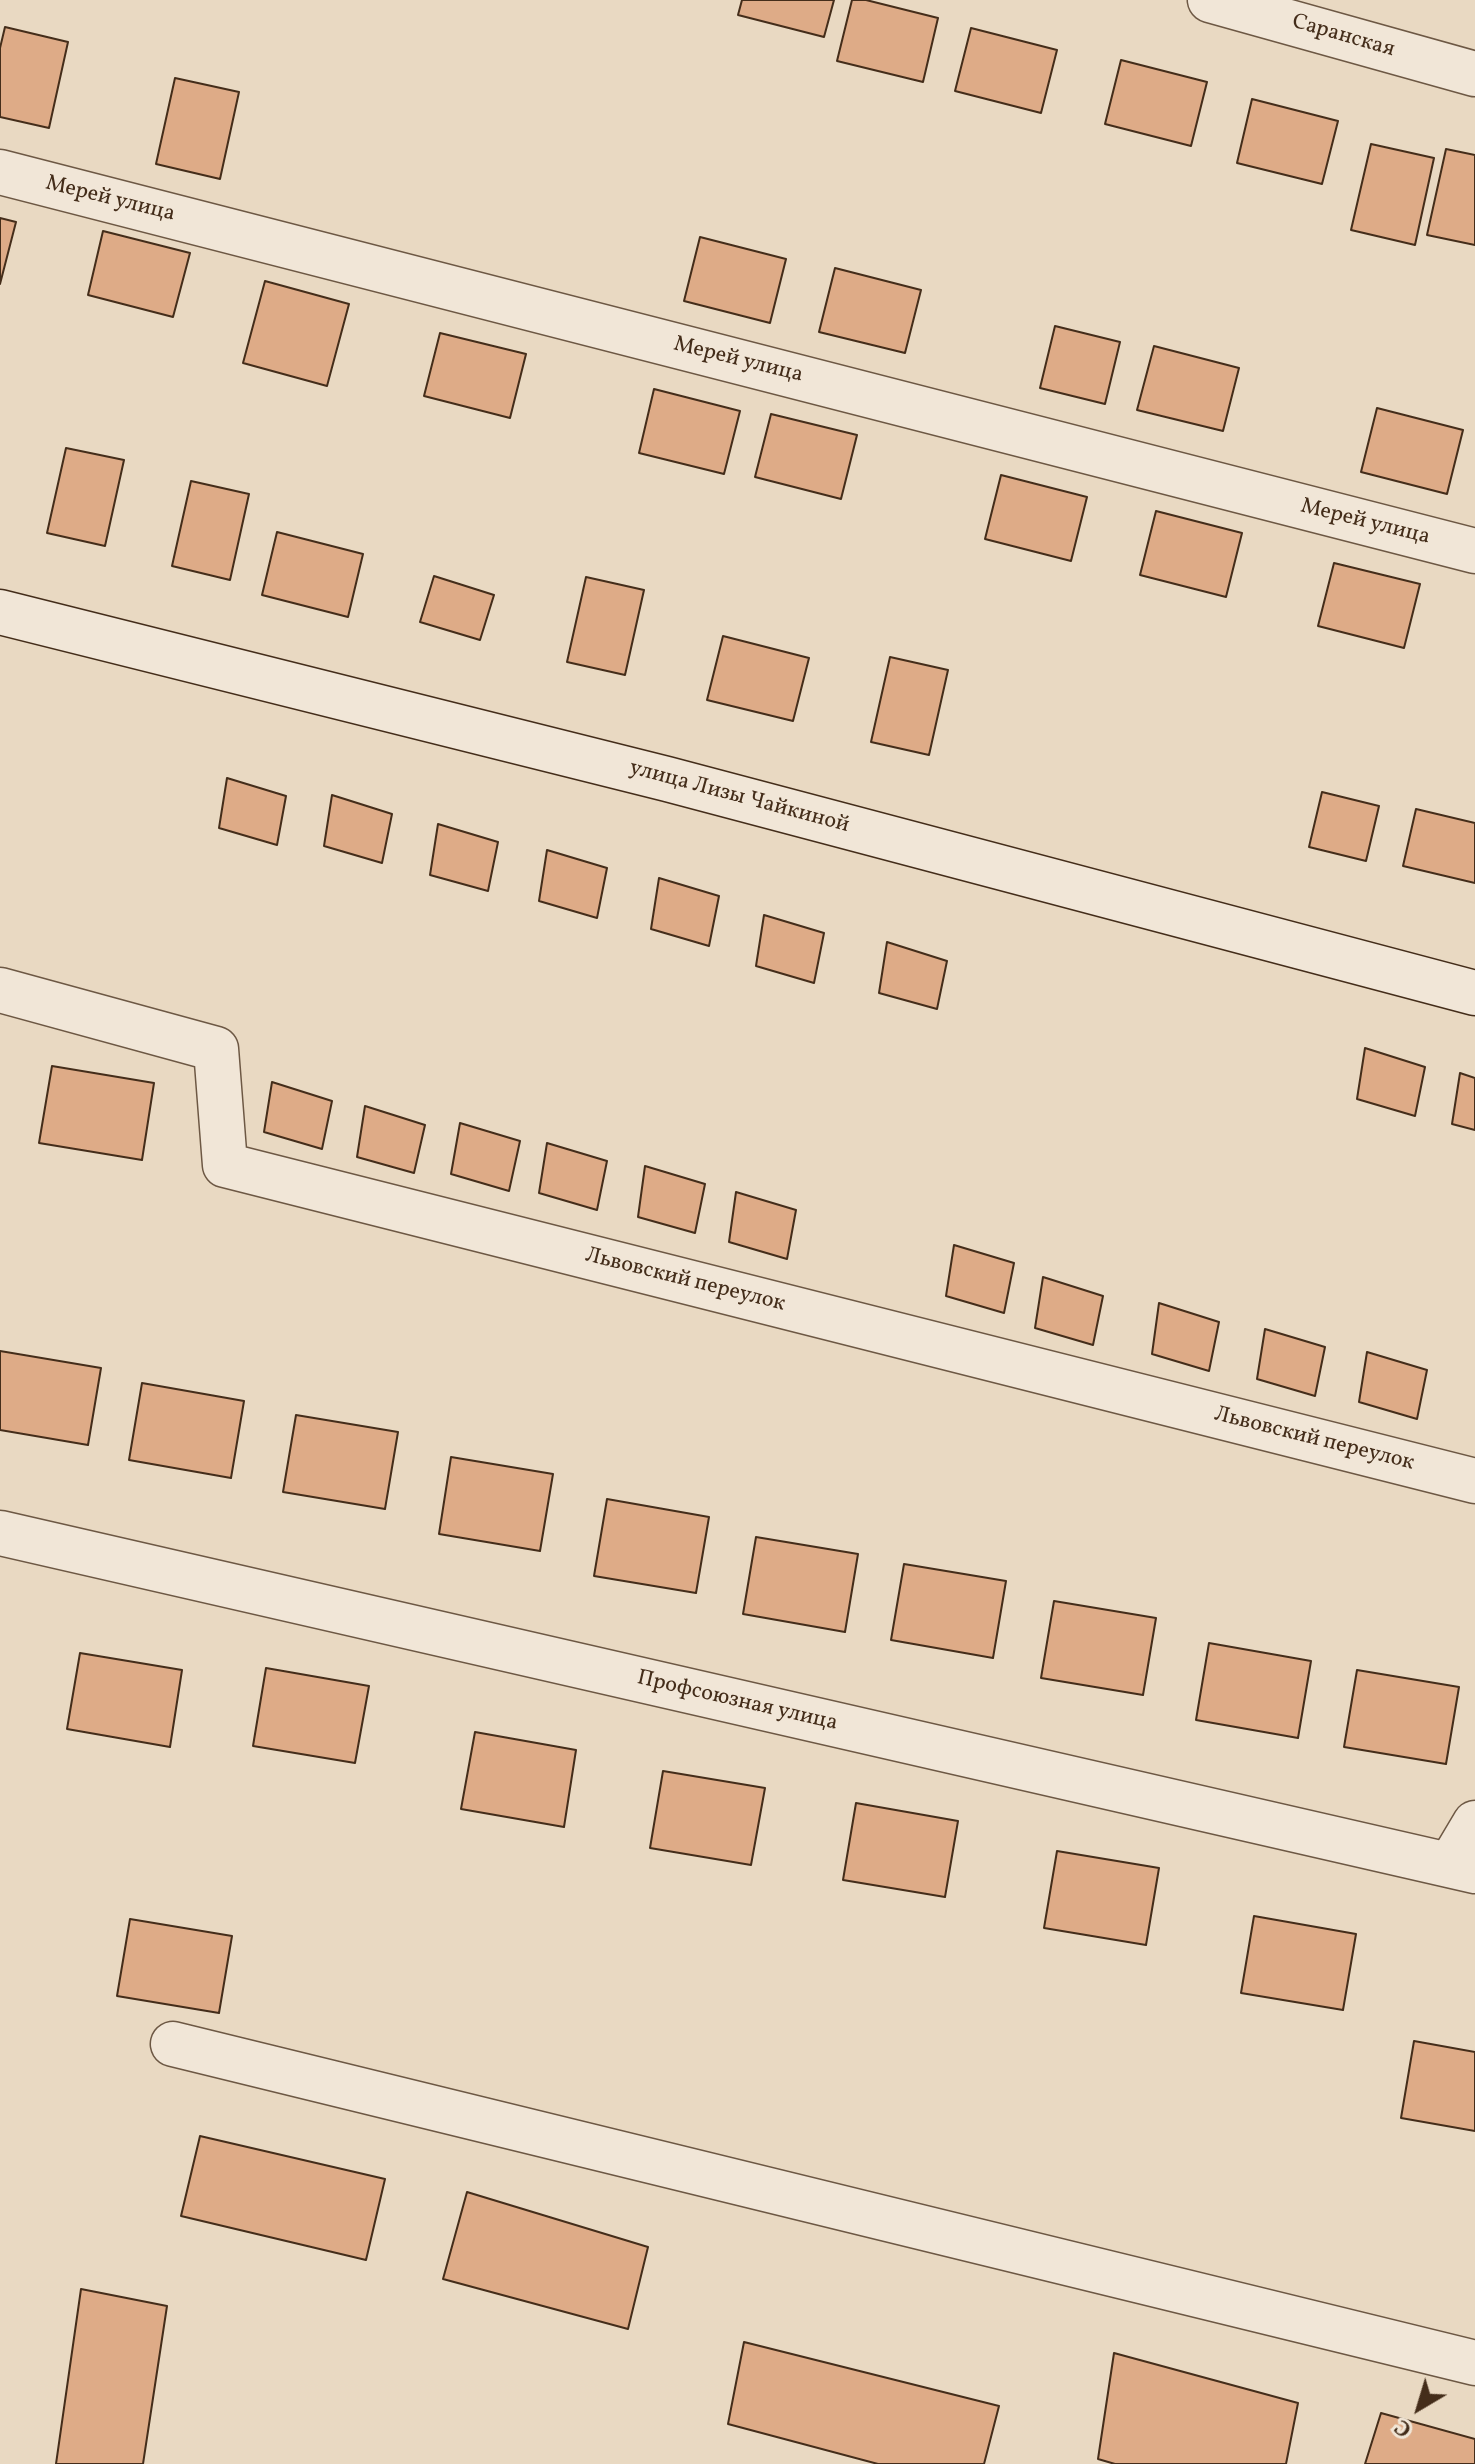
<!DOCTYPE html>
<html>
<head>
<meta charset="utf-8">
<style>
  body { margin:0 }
  #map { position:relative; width:1475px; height:2464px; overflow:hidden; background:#e9d9c2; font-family:Vollkorn,serif }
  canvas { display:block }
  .north { position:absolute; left:1379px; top:2368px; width:80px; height:80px; -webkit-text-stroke:6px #f1e6d7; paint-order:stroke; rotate:218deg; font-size:22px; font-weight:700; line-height:32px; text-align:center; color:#442d1a }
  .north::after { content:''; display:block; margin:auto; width:28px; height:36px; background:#442d1a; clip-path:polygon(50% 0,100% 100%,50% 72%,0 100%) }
</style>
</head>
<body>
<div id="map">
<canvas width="1475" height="2464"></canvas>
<div class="north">С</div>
</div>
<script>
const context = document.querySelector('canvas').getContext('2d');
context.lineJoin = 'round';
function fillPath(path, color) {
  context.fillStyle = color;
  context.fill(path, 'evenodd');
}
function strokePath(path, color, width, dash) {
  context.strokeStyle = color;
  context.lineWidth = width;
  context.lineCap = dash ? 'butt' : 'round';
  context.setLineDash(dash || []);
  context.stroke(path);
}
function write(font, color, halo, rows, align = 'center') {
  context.font = font + ' Vollkorn,serif';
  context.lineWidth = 6;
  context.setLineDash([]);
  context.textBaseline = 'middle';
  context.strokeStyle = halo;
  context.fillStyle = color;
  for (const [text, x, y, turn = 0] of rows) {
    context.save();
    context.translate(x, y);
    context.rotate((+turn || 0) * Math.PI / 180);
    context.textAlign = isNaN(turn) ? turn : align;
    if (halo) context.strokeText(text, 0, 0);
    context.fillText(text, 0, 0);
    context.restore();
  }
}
const building = new Path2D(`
  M742,0H834L824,37L738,15Z
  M852,0H866L938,18L923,82L837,61Z
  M5,27L68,42L49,128L0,117V48Z
  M971,28L1057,50L1041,113L955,91Z
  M1121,60L1207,82L1191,146L1105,124Z
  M175,78L239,92L220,179L156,164Z
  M1252,99L1338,121L1322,184L1237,163Z
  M1371,144L1434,158L1415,245L1351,230Z
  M1446,149L1475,155V245L1427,235Z
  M0,218L16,222L0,284Z
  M103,231L190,253L173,317L88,295Z
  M700,237L786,259L770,323L684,301Z
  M835,268L921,290L905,353L819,332Z
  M265,281L349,304L327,386L243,363Z
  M1055,326L1120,342L1105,404L1040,388Z
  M440,333L526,354L510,418L424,396Z
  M1154,346L1239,368L1223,431L1137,410Z
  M654,389L740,411L724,474L639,453Z
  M1377,408L1463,430L1447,494L1361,472Z
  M771,414L857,435L841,499L755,477Z
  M66,448L124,460L105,546L47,533Z
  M1001,475L1087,497L1071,561L985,539Z
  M191,481L249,494L230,580L172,566Z
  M1156,511L1242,533L1226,597L1140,575Z
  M277,532L363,554L348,617L262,595Z
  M1334,563L1420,584L1404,648L1318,626Z
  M434,576L494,595L480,640L420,622Z
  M586,577L644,590L625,675L567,662Z
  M723,636L809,658L793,721L707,700Z
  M890,657L948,670L929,755L871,742Z
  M227,778L286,796L277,845L219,828Z
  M1322,792L1379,806L1366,861L1309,847Z
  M332,795L392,814L382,863L324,846Z
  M1416,809L1475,823V883L1403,866Z
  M438,824L498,842L488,891L430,875Z
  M547,850L607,868L597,918L539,901Z
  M659,878L719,896L709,946L651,929Z
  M764,915L824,933L814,983L756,966Z
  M887,942L947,961L937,1009L879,993Z
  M1365,1048L1425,1067L1415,1116L1357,1099Z
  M52,1066L154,1083L142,1160L39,1143Z
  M1460,1073L1475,1078V1130L1452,1124Z
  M272,1082L332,1101L322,1149L264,1132Z
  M365,1106L425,1125L414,1173L357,1157Z
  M460,1123L520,1141L509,1191L451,1174Z
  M547,1143L607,1161L597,1210L539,1193Z
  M645,1166L705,1184L695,1233L638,1217Z
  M736,1192L796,1210L787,1259L729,1242Z
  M954,1245L1014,1263L1004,1313L946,1296Z
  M1043,1277L1103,1296L1093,1345L1035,1328Z
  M1159,1303L1219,1322L1209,1371L1152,1354Z
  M1265,1329L1325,1347L1315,1396L1257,1379Z
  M0,1351L101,1368L88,1445L0,1430Z
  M1367,1352L1427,1370L1417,1419L1359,1402Z
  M142,1383L244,1401L231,1478L129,1460Z
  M296,1415L398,1432L385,1509L283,1492Z
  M451,1457L553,1474L540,1551L439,1534Z
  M607,1499L709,1517L696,1593L594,1576Z
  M756,1537L858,1554L845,1632L743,1614Z
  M904,1564L1006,1581L993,1658L891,1640Z
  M1054,1601L1156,1618L1143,1695L1041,1678Z
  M1209,1643L1311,1661L1298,1738L1196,1720Z
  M80,1653L182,1670L170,1747L67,1729Z
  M266,1668L369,1686L355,1763L253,1746Z
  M1357,1670L1459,1687L1446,1764L1344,1747Z
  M475,1732L576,1750L564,1827L461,1809Z
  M663,1771L765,1788L751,1865L650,1848Z
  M856,1803L958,1821L945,1897L843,1880Z
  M1057,1851L1159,1868L1146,1945L1044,1928Z
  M1254,1916L1356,1934L1343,2010L1241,1993Z
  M130,1919L232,1936L219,2013L117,1996Z
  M1414,2041L1475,2052V2131L1401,2118Z
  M200,2136L385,2179L366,2260L181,2216Z
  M467,2192L648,2247L628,2329L443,2279Z
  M81,2289L167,2306L143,2464H56Z
  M744,2342L999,2406L984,2464H878L728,2424Z
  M1114,2353L1298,2403L1286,2464H1115L1098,2459Z
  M1381,2413L1475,2439V2464H1365Z`);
const street = new Path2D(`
  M1210,0L1475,74
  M0,172L1475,551
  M0,990L216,1049L225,1165L1475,1481
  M0,1533L1475,1871
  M1450,1865L1475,1823
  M173,2044L1475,2363`);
const secondary = new Path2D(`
  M0,612L667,779L1475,993`);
const streetNames = [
  ["Саранская",1343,37,16],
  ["Мерей улица",110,200,14],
  ["Мерей улица",738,361,14],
  ["Мерей улица",1365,523,14],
  ["улица Лизы Чайкиной",739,798,15],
  ["Львовский переулок",685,1281,14],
  ["Львовский переулок",1314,1440,14],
  ["Профсоюзная улица",737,1702,13]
];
fillPath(building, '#deab87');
strokePath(building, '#442d1a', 2);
strokePath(street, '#6d5844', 47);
strokePath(secondary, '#442d1a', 47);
strokePath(street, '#f1e6d7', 44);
strokePath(secondary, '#f1e6d7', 44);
write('22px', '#442d1a', '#f1e6d7', streetNames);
</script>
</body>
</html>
